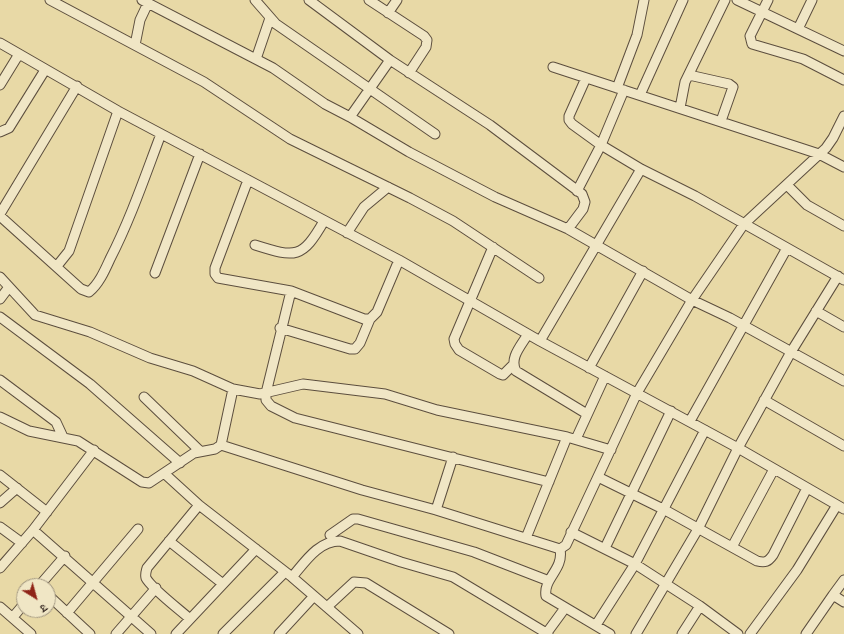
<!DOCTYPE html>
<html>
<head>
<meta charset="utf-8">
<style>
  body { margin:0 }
  #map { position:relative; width:844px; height:634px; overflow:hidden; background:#e8d9a6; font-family:Vollkorn,"Noto Serif Devanagari",serif }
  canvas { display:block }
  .north { position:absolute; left:16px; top:578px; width:40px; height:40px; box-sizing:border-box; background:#f0e6c5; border:1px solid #a29781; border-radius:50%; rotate:143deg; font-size:11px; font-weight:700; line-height:16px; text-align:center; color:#2e201b }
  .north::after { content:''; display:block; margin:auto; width:14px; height:18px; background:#8f2418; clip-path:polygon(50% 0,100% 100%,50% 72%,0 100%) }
</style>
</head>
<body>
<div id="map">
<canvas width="844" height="634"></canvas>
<div class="north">उ</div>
</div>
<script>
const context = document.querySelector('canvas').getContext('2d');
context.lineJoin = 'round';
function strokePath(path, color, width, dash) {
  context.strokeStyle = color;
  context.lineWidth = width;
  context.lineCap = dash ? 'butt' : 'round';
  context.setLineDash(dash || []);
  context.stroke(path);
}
const minor = new Path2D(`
  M50,0L204,82L290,139L410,198L453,221L539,278
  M142,0L273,68L325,104L350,117L409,152L495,197L568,229L692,300L730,318L844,381
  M255,0L276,24L435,134
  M309,0L390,60L490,125L582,194L585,202L583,209L568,229
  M369,0L424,36L427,40L426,47L409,73
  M737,0L844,51
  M768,0L750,36L752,44L803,59L844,80
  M388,13L397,0
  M798,29L812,0
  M0,43L118,111L399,260L540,341L738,448L844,509
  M135,45L140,20L148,3
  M256,59L270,18
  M553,67L819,154L844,167
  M689,75L729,84L733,87L721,121
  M586,78L569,116V120L572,124L601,145L641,169L695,196L844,280
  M0,85L19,54
  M617,88L637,35L644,0
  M640,95L683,0
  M680,108L685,82L725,0
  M350,117L390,60
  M0,132L9,128L45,70
  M248,180L215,268V274L218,278L291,291L364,319H370L377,312L399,260
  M787,185L807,205L844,226
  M577,191L601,145L624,90
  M0,214L77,86
  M0,216L81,289L89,292C99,284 105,270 110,259C131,218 145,176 161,134
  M347,233L364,207L388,187
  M255,245C296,258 302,259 324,221
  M493,247L454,339L455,344L459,350L500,374L503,375L513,365
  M57,266L69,251L118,111
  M155,273L200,154
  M0,277L35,315L90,332L150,358L193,371L233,389L221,445L215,449L194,453L149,483L142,482L78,441L29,431L0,417
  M291,291L266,393V400L271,406L295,418L549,482
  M0,299L9,287
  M816,311L844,327
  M0,317L90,384L180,463
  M280,328L350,349H355L360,343L370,319
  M528,334C521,346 509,358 516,371L587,414
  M540,341L641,169
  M589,368L643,271
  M0,380L56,422L63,437
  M233,389L260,394L303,384L385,394L437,410L567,437L611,450
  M144,397L200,451
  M764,400L844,446
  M690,421L787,248
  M576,439L605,376
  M221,445L362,490L436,510L560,549L566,545L637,393L692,300L744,224L826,148L833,138L844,116
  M165,474L199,505L292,577L358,634
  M0,475L47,512
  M598,477L665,510L757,561C765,563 768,562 773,555L807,488
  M0,503L17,488
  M436,510L453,457
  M0,527L22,543
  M33,530L151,634
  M571,532L635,564L700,606L738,634
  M330,535L353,519H358L474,552L549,581
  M526,538L567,437
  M169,541L223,584
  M732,547L774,469
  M605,548L671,411
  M560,549C564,570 543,578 546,596L610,634
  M0,568L33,530L94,450
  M292,577C305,562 318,541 340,541L401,562L453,577L548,634
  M844,580L833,595L844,602
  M39,586L65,556
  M48,595L90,634
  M0,607L31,634
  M327,607L354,582L366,583L449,634
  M67,613L138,529
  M13,617L24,604
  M190,619C180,610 151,588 146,578C145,574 146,572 147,568L199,505
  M596,625L635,564L705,430
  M116,634L156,588
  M176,634L256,549
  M223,634L285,572
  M279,634L314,596
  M546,634L565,608
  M636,634L698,529L738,448L791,352L838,276
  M682,634L700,606
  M750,634L797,570L837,505
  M806,634L833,595`);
strokePath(minor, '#5c4e3e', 11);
strokePath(minor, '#f0e6c5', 9);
</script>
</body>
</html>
